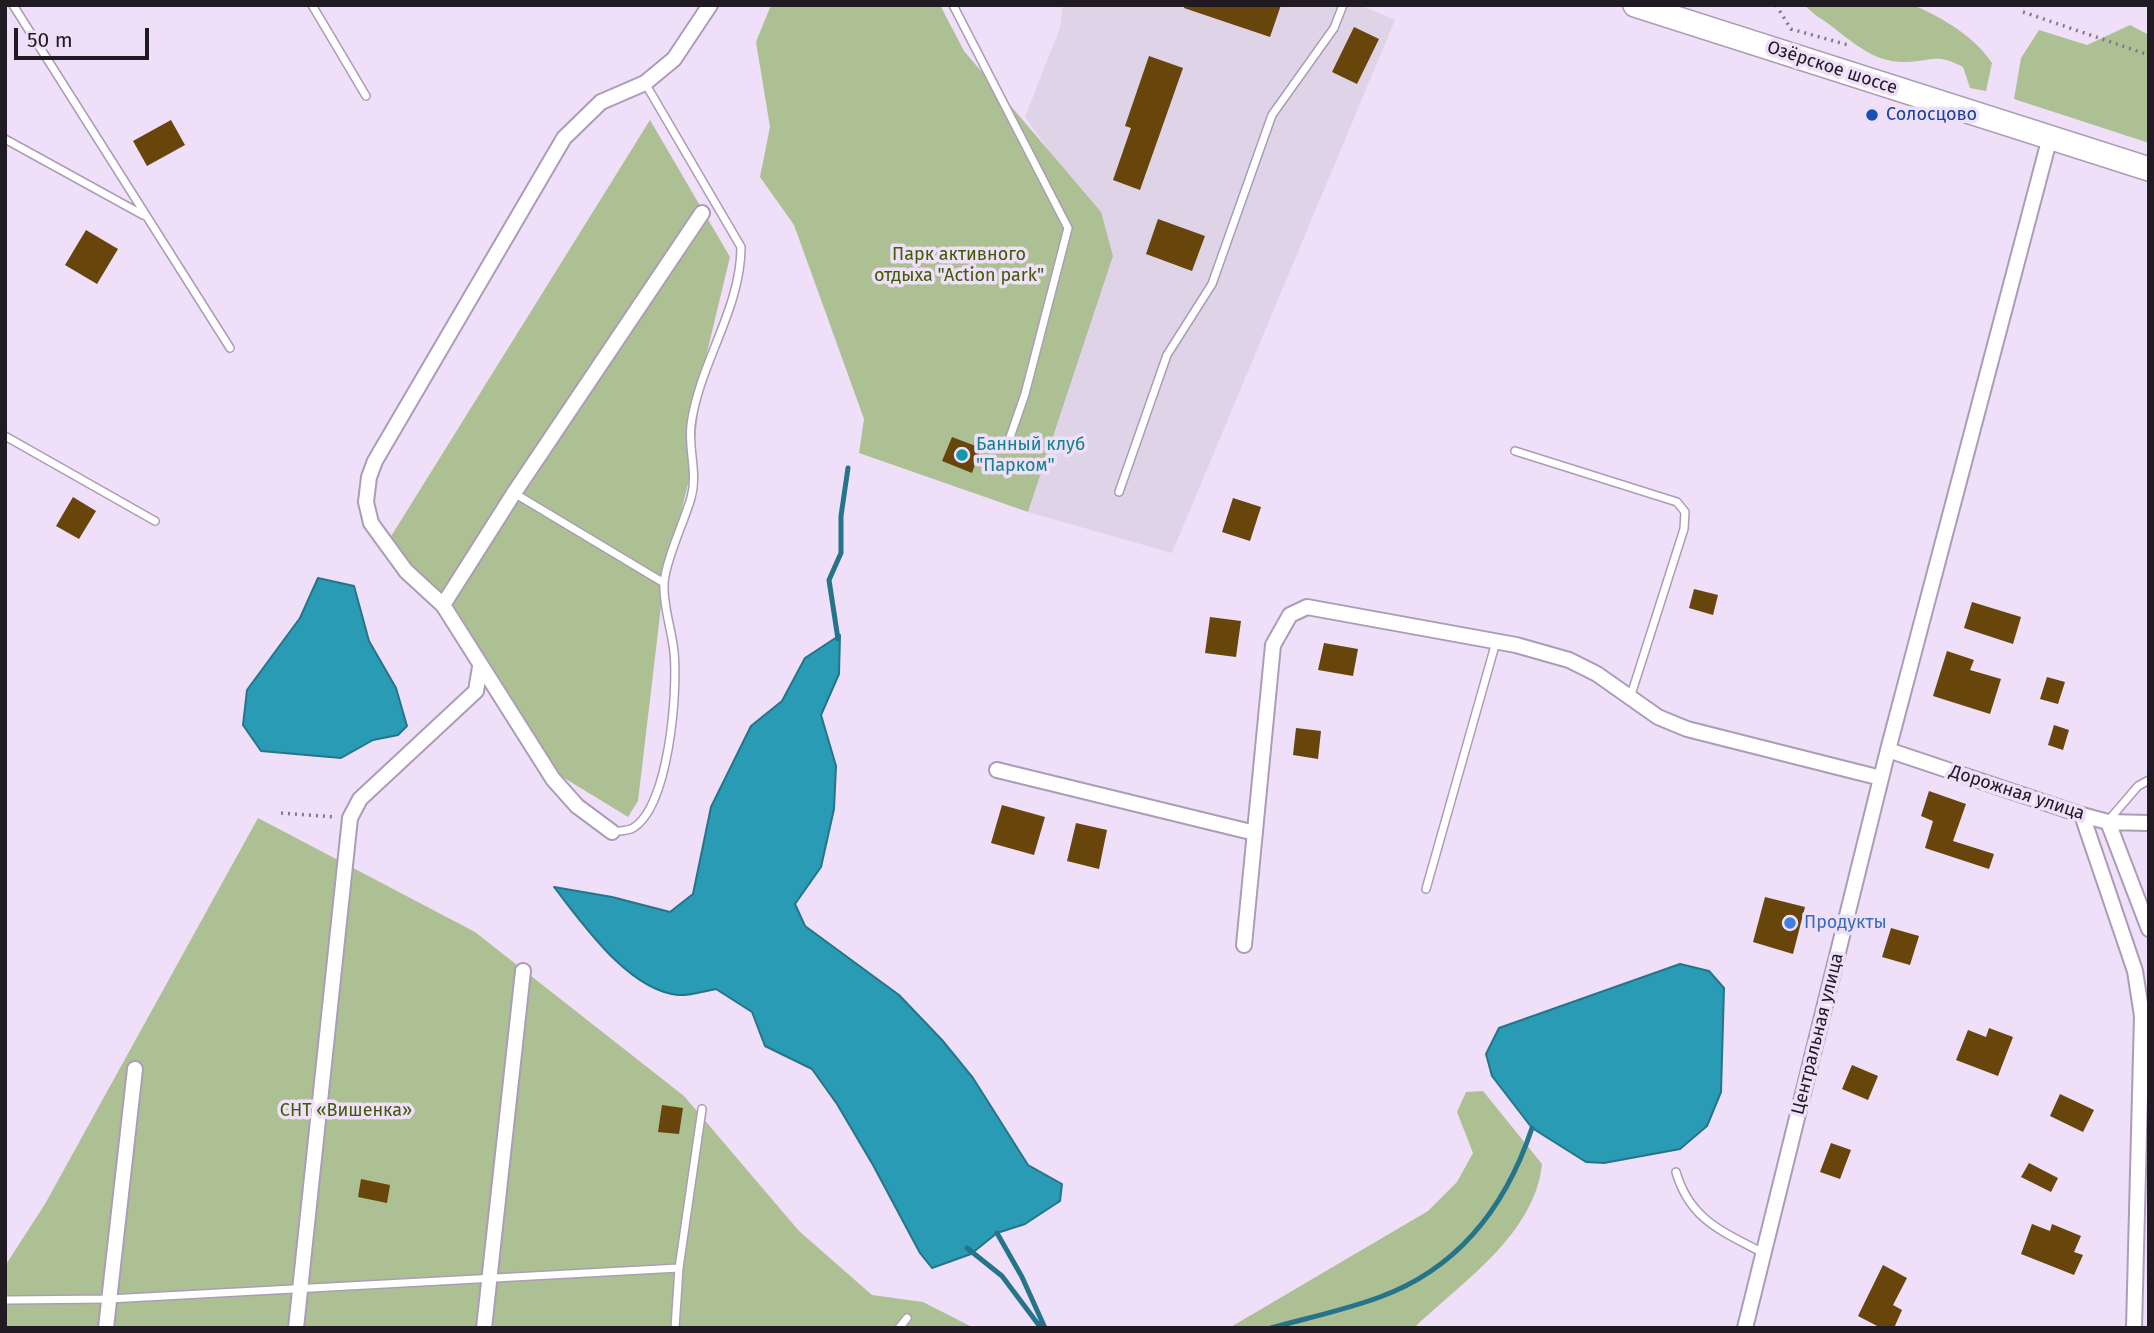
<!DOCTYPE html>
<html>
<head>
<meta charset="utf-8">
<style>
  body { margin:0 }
  #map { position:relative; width:2154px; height:1333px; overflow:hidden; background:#efdff9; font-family:"Fira Sans",sans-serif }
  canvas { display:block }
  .frame { position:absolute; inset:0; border:7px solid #201a23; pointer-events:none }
  .scale { position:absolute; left:14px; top:28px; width:135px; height:32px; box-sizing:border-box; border:4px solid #201a23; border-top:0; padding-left:9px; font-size:21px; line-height:24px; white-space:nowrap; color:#201a23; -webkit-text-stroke:5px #efdff9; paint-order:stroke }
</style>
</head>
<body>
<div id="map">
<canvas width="2154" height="1333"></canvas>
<div class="frame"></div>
<div class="scale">50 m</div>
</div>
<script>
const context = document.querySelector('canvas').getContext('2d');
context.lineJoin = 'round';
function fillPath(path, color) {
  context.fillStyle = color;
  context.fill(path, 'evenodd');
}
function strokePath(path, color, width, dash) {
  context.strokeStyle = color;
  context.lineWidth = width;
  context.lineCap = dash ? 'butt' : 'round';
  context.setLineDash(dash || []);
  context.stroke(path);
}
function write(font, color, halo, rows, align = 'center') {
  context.font = font + ' "Fira Sans",sans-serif';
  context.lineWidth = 7;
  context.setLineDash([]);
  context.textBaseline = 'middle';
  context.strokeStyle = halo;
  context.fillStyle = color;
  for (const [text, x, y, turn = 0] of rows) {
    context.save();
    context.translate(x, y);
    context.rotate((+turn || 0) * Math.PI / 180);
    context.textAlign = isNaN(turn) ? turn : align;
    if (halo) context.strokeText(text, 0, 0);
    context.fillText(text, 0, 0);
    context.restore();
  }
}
const industrial = new Path2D(`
  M1063,5H1360L1395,20L1172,553L1028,512L1113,256L1055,159L1025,117L1060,28Z`);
const green = new Path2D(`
  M771,5H940L964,51L1101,212L1113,256L1028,512L859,453L864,419L794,225L760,177L770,127L756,42Z
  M1805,5H1913C1943,18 1974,36 1992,63L1986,91L1970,88L1963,67C1936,53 1934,61 1906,62C1874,63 1854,43 1830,25C1821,18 1813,15 1805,5Z
  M2130,25L2149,35V143L2014,99L2021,58L2039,30L2087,45Z
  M650,120L730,257L702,373L692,468L664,581L638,801L628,817L561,776L449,598L385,546Z
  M258,818L475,932L684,1096L799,1231L872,1295L923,1302L974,1328H5V1266L45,1204Z
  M1483,1091L1542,1164C1535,1233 1464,1281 1417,1325L1413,1328H1229L1428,1211L1457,1182L1473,1153L1457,1112L1466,1092Z`);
const water = new Path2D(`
  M318,578L354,586L369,641L396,688L407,726L398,735L373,740L341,758L261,751L243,725L247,690L300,618Z
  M840,635L839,674L821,715L836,766L834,809L821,867L795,904L805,926L899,995L942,1040L973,1078L1028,1165L1062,1184L1060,1201L1025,1224L997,1233L971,1254L932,1268L920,1253L873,1165L837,1104L812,1069L765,1046L752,1012L716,989C704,991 690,996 678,995C628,990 583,924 554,887L612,897L670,912L693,894L711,807L751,726L782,701L805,658Z
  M1680,964L1709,971L1724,988L1721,1092L1707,1126L1680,1149L1604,1163L1586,1162L1532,1128L1492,1076L1486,1054L1499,1028Z`);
const stream = new Path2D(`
  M838,639L829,580L841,553V516L848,468
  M997,1233L1022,1277L1045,1328
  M967,1248L1002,1276L1041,1328
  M1271,1328C1307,1318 1345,1310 1380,1297C1459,1268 1506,1206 1532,1128`);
const building = new Path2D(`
  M1185,5H1281L1270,37L1184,8Z
  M1354,27L1379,39L1357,84L1332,72Z
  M1149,56L1183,68L1140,190L1113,180L1131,128L1125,126Z
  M171,120L185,145L147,166L133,141Z
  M1158,219L1205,236L1192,271L1146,254Z
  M86,230L118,249L97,284L65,265Z
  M952,437L981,448L972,473L942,461Z
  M73,497L96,511L79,539L56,526Z
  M1233,498L1261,507L1250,541L1222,532Z
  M1694,589L1718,595L1713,615L1689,608Z
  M1972,602L2021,617L2013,644L1964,628Z
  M1210,617L1241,621L1236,657L1205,653Z
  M1324,643L1358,649L1353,676L1318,670Z
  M1947,651L1974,660L1970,670L2001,679L1990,714L1933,696Z
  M2047,677L2065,682L2058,704L2040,699Z
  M2054,725L2069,730L2063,750L2048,745Z
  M1296,728L1321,731L1318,759L1293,755Z
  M1929,791L1966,804L1953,841L1994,854L1989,869L1925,848L1933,821L1921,816Z
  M1002,805L1045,817L1034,855L991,843Z
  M1076,823L1107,830L1099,869L1067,861Z
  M1765,897L1805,907L1793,954L1753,942Z
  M1891,928L1919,936L1910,965L1882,957Z
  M1989,1028L2013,1037L1998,1076L1956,1060L1968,1030L1986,1037Z
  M1852,1065L1878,1076L1868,1100L1842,1089Z
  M2060,1094L2094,1110L2083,1132L2050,1116Z
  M662,1105L683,1108L679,1134L658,1132Z
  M1831,1143L1851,1150L1840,1179L1820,1172Z
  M2029,1163L2058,1178L2051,1192L2021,1177Z
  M361,1179L390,1185L387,1203L358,1197Z
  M2032,1224L2050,1231L2052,1224L2081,1236L2074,1252L2083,1255L2074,1275L2021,1254Z
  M1883,1265L1907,1278L1893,1305L1902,1310L1894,1328H1881L1858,1316Z`);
const path = new Path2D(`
  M1776,5L1791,29L1848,45
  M2023,12L2149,55
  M281,813L335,817`);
const lane = new Path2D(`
  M13,5L230,348
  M312,5L366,96
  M953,5L1068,228L1025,394L1008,443
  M5,139L143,215
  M5,436L155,521
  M1515,451L1677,502L1685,512L1684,529L1630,698
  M1119,492L1167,355L1212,284L1272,115L1334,28L1343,5
  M514,493L664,583
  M2108,821L2138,786L2149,780
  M612,832C618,831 628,831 633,828C669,807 678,691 674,652C672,630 663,607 664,584C665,562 684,522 691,498C698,473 688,449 691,425C699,364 741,309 741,247L645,83
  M1426,889L1496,642
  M1676,1172C1690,1220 1722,1231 1763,1253
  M7,1300L109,1299L679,1268
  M675,1328L679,1268L702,1109
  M899,1328L907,1318`);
const street = new Path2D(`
  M443,605L514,493L702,213
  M1888,750L2082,815L2108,822L2149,823
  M997,770L1255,833
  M2082,815L2135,971L2142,1016L2134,1328
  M2108,822L2149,929
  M612,832L577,806L553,779L443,605L406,571L371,523L366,502L369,477L375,461L564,138L601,102L645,83L674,59L710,5
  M1244,945L1273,645L1290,615L1307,607L1516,645L1569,660L1597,674L1658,717L1687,729L1881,778
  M106,1328L135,1069
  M296,1328L350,818L360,799L476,691L480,667
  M484,1328L523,971
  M1745,1328L1888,750L2050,137`);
const primary = new Path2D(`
  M1635,5L2149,169`);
const markers = [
  [1872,115,7,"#1a4fb4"],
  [962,455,7,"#0f9aa8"],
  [1790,923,7,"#3f7fe0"]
];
const streetNames = [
  ["Озёрское шоссе",1832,68,18],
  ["Дорожная улица",2017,793,18],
  ["Центральная улица",1818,1034,-76]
];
const transitNames = [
  ["Солосцово",1886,115]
];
const parkNames = [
  ["Парк активного",959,255],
  ["отдыха \"Action park\"",959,276],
  ["СНТ «Вишенка»",346,1111]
];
const cultureNames = [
  ["Банный клуб",976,445],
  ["\"Парком\"",976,466]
];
const shopNames = [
  ["Продукты",1804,923]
];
fillPath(industrial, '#dfd3e7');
fillPath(green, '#adc094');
fillPath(water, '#299bb5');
strokePath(water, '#267489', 2);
strokePath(stream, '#267489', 5);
fillPath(building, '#67450b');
strokePath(lane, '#ab9db5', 10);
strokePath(street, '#ab9db5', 18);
strokePath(primary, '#ab9db5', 26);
strokePath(path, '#837889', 3.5, [2, 5]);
strokePath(lane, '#fff', 7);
strokePath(street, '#fff', 14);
strokePath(primary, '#fff', 23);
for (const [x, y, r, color] of markers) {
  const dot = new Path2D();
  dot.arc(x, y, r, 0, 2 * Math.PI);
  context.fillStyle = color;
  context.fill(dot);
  strokePath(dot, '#efdff9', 2.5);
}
write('18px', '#201a23', '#efdff9', streetNames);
write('18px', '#164399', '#efdff9', transitNames, 'left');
write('18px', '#405a07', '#efdff9', parkNames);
write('18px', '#0d838f', '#efdff9', cultureNames, 'left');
write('18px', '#366cbe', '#efdff9', shopNames, 'left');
</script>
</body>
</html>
